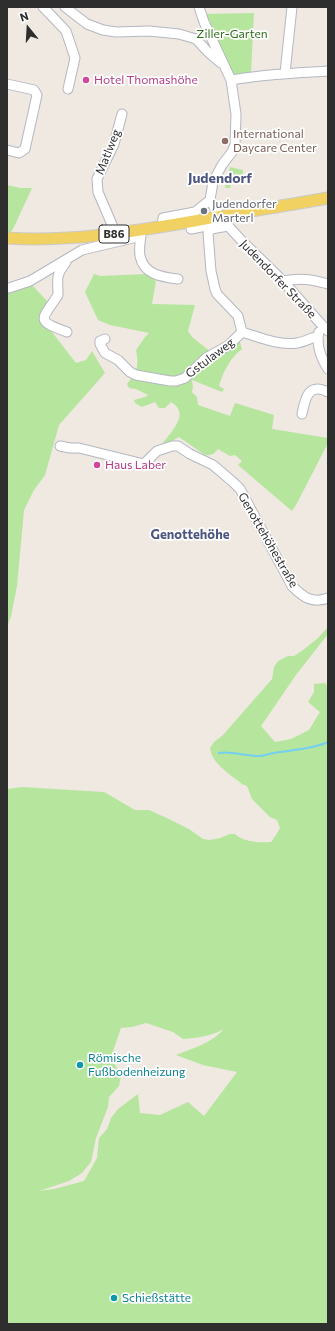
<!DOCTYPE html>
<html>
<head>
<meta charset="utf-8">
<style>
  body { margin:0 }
  #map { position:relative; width:335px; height:1331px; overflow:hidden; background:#efe9e1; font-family:Commissioner,sans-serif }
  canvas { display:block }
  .frame { position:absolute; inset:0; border:8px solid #2e2e2e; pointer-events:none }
  .north { position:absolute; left:8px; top:8px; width:40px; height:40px; -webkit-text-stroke:3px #fff; paint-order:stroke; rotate:342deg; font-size:11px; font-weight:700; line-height:16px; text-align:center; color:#2e2e2e }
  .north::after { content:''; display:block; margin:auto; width:14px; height:18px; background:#2e2e2e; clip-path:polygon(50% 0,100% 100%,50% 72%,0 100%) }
</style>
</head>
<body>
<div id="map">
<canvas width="335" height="1331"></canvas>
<div class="frame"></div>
<div class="north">N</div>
</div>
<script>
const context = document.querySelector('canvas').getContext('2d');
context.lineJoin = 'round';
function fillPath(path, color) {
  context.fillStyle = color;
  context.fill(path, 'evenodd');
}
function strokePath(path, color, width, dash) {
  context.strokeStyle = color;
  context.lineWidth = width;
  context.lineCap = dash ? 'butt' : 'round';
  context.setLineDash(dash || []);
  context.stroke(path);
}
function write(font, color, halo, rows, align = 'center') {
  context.font = font + ' Commissioner,sans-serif';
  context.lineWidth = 3.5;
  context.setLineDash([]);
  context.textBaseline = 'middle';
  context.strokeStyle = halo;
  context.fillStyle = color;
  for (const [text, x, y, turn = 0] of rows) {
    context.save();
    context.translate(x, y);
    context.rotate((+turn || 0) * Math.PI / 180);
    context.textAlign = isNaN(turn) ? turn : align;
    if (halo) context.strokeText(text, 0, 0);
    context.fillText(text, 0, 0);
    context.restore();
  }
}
const green = new Path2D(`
  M254,13L251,73L236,75L228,73L201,14Z
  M230,167L243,170V175L231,183L230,188H225Z
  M7,185L20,188H32L14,227L9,235L7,234Z
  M94,274L101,276L145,274L156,281L152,304L195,305L188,331L192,337L211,352L239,339L242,349C230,358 223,372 219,386L224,389L222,392L192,380L193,387L192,392L197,397L198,405L230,416L235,403L274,415L272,429L328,438V443L296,505L292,511L238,465L242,461L235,455L230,456L218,449C214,454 211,456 205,455L179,437L165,445L163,443C171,432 191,413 171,402L165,408H159L155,402L142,407L135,403L134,400L145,397L148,395L136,389L129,388L127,384C138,370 139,366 136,350L145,337L149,333L110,325L98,320L85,292Z
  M31,284L47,301L41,318L76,363L86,360L92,351L105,373L59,425L45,475L34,490L24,510L17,586L11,616L7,627V291Z
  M328,627V634L296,675L261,726L275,742L291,739L309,730L320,712L308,702L314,692V684L325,683L328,687V1324H7V789L22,787L104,792L135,810H149L169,819L189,829L203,839L210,840L220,838L230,834H235C243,842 260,843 271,842L276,835L280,828L277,820L270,817L252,799L247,786L242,784C230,774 212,764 210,748L214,742L223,735L272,679L274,667L278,661L288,656H294L303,650L318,638ZM146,1023L173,1032L183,1039C198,1038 211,1036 224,1029C212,1043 193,1048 176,1055L203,1065L237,1072L204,1116L188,1102L160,1115L140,1113L138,1094L118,1109L111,1118L107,1129L99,1138L97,1158L84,1181L54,1189L39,1191L69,1181L82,1173L91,1162L96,1138L108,1107L109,1097L119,1086L121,1076L111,1057L121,1028L132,1027Z`);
const stream = new Path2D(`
  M219,753C232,751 245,756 259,756C264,756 268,754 274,753C290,750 314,749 328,742`);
const minor = new Path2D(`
  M43,7L66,31L75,58L68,89
  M65,7L87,24L103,30L116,32L149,31L179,34L196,39L208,52L221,63
  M199,7L204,22L231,80L236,114L235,145L232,152L222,165L213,182L210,200L220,217L241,240L283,281L321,324L328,331
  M285,73L292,7
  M231,80C263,74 295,73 328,71
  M7,84L34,90L37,95L25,149L19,153L7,150
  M228,226L211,229L208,233L211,271L215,289L217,294L238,316L242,332
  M162,227L163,218L195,212L210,200
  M191,229L211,225L213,226L214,228
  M116,234L98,192L97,179L114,144L122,114
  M141,236C140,242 139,250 140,256C144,275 162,277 178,279
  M66,262C55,277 58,277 58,295C42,320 34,320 67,332
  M283,281C300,278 311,279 328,284
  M9,288L30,281L82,250L141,236V230
  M242,332C259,337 279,346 297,343C304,342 311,338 318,336
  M319,332C316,345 321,358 328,369
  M105,339L100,341V344L105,353L118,360L130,372L136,375L170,381H176L185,378L206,358L229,345L242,332
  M302,414C305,399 308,382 328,392
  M60,446L70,448H79L144,464L157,451L172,446H178L190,454L213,465L233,482L240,489L292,586C303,597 312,604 328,598`);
const major = new Path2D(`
  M7,238C70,242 132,232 194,221C238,213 283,206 328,198`);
const markers = [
  [86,80,4,"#d1479c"],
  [225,141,4,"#8d6e63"],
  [204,211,4,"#6b7280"],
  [97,465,4,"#d1479c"],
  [80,1065,4,"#0f9aa8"],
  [114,1298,4,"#0f9aa8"]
];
const shields = [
  [114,234,30]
];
const shieldNames = [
  ["B86",114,234]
];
const parkNames = [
  ["Ziller-Garten",232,34]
];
const hotelNames = [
  ["Hotel Thomashöhe",94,80],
  ["Haus Laber",105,465]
];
const educationNames = [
  ["International",233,134],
  ["Daycare Center",233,148]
];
const streetNames = [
  ["Matlweg",108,152,-68],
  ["Judendorfer Straße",278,279,46],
  ["Gstulaweg",210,358,-37],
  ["Genottehöhestraße",268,540,60]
];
const worshipNames = [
  ["Judendorfer",212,204],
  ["Marterl",212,218]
];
const cultureNames = [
  ["Römische",88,1058],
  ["Fußbodenheizung",88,1072],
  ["Schießstätte",122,1298]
];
const neighbourhoodNames = [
  ["Genottehöhe",190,535]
];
const quarterNames = [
  ["Judendorf",220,178]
];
fillPath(green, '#b6e59e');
strokePath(stream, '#75cff0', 2);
strokePath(minor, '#b4b7c1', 11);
strokePath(major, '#c9c9c9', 13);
strokePath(minor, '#fff', 9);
strokePath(major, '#f2d163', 11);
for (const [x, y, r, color] of markers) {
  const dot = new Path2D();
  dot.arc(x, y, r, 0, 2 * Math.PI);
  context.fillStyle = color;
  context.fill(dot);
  strokePath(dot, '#fff', 1.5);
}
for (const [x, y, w] of shields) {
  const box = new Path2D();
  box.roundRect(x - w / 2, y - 9, w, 18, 3);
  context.fillStyle = '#fff';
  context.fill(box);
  strokePath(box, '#2e2e2e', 1);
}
write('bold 11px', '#2e2e2e', null, shieldNames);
write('12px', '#2c6e1b', '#fff', parkNames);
write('12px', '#b23c85', '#fff', hotelNames, 'left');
write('12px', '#785e54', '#fff', educationNames, 'left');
write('12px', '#2e2e2e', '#fff', streetNames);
write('12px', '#5b616d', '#fff', worshipNames, 'left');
write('12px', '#0d838f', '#fff', cultureNames, 'left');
write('bold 13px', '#4d5680', '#fff', neighbourhoodNames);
write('bold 14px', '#4d5680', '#fff', quarterNames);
</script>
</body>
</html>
